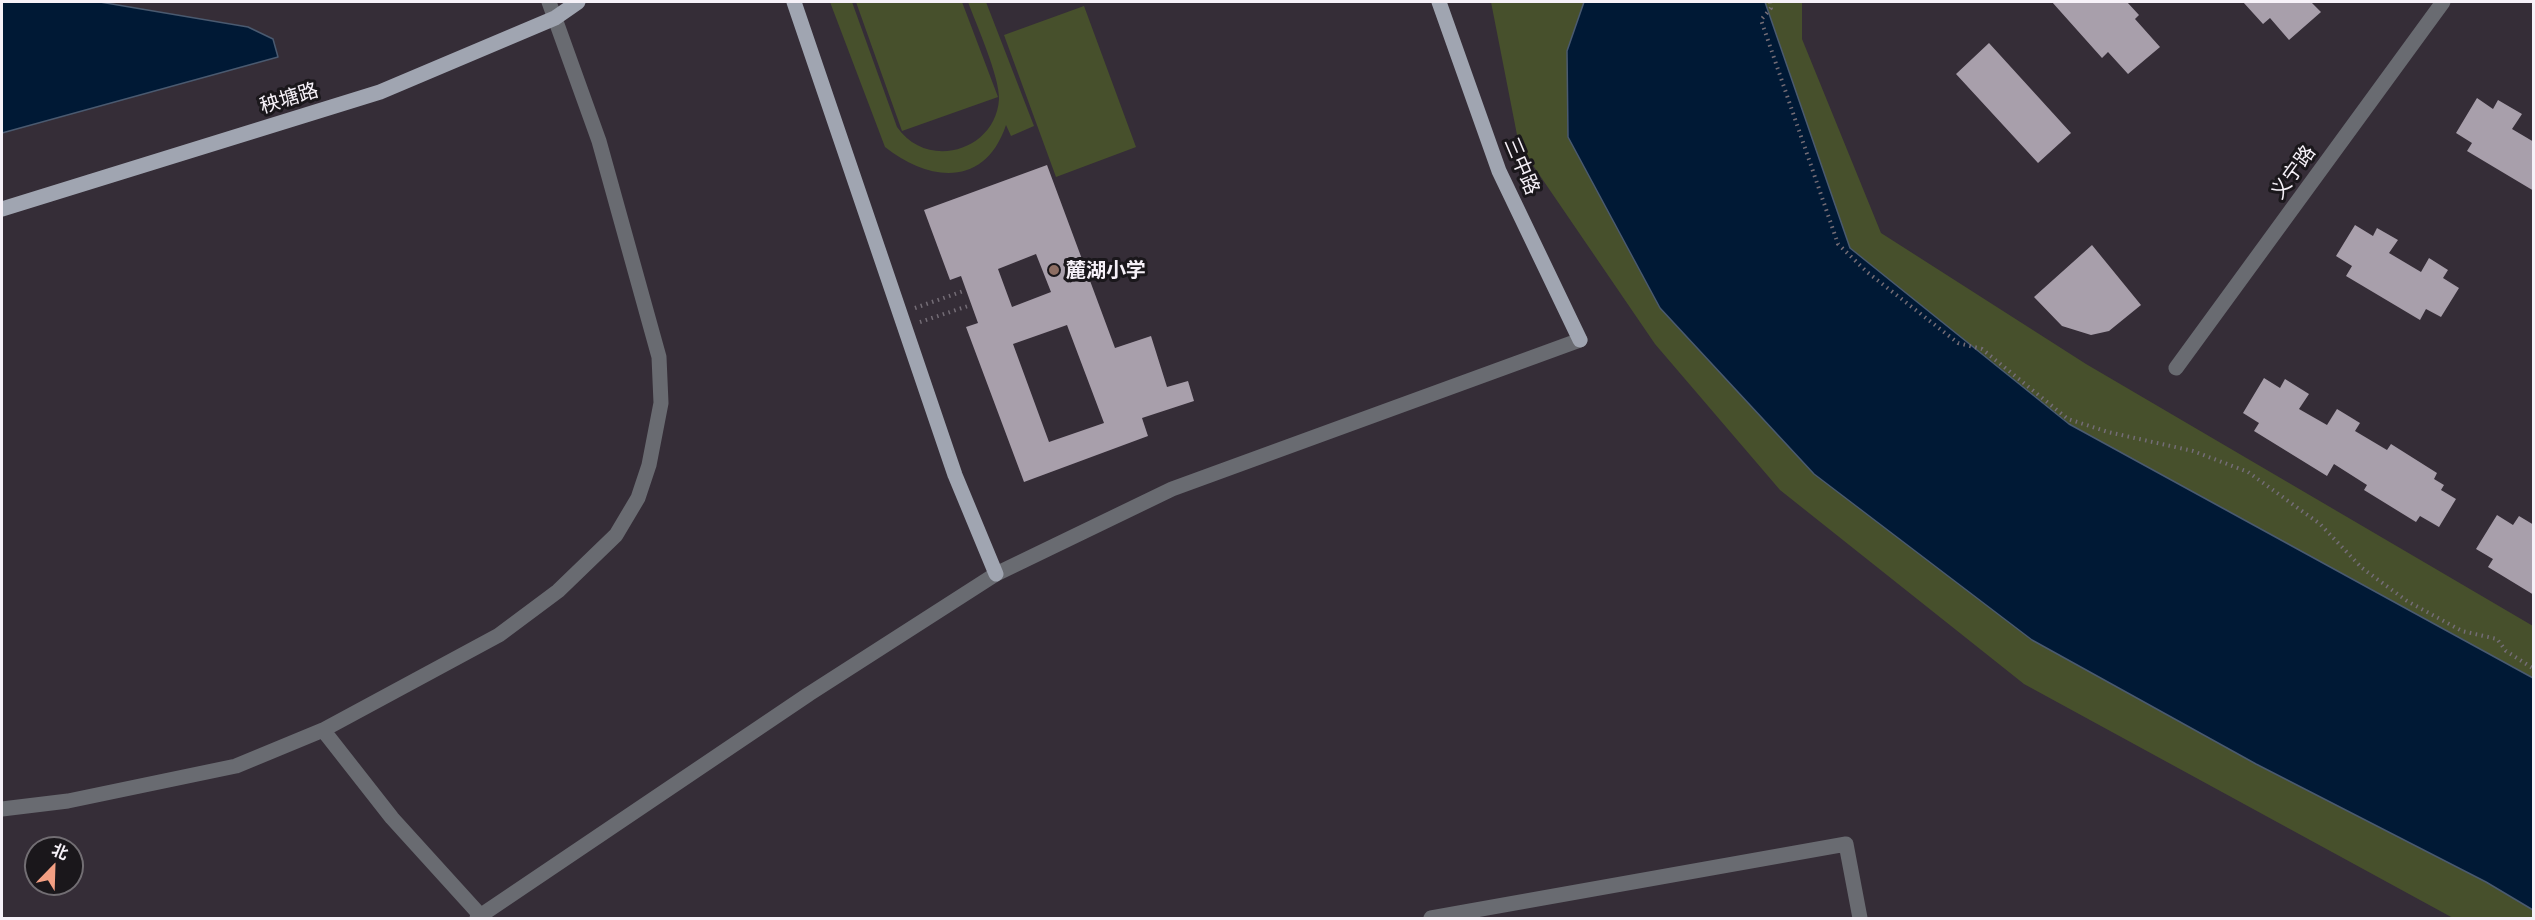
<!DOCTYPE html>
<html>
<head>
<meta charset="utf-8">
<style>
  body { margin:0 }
  #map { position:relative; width:2535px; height:920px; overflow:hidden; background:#352d37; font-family:Barlow,"Noto Sans SC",sans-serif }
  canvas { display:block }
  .frame { position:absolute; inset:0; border:3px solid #f6f1f8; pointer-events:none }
  .north { position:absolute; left:24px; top:836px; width:60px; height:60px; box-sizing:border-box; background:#1a171b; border:2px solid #726e73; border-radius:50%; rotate:23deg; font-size:16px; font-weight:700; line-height:24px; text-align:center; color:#f6f1f8 }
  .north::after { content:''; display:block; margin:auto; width:21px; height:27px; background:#f39f83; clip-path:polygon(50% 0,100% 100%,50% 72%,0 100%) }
</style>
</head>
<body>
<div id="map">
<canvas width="2535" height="920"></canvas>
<div class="frame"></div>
<div class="north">北</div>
</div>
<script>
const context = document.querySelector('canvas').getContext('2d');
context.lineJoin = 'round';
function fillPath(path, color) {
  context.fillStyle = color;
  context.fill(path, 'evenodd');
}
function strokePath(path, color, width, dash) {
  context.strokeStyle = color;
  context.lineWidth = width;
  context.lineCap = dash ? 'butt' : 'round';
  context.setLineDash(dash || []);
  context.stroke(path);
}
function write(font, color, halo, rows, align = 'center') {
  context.font = font + ' Barlow,"Noto Sans SC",sans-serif';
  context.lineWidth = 6;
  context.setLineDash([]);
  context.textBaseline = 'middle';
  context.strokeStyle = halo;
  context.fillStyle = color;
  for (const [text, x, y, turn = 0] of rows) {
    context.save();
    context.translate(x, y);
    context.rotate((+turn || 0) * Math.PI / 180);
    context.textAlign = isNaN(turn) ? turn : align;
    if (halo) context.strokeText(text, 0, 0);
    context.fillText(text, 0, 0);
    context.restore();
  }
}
const green = new Path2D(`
  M830,2H852L897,127C927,171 996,151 999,99C1000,77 976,24 968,2H986L1034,126L1011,136L1006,125C985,188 929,182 885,147Z
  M856,2H962L998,97L902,131Z
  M1491,2H1802V39L1881,233L2086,364L2533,626V918H2453L2024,684L1780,490L1655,344L1519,145Z
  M1084,6L1136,147L1056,177L1004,35Z`);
const water = new Path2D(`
  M2,2H100L248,27L273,39L278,57L2,133Z
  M1584,2H1765L1850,248L2069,424L2533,678V910L2486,882L2256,764L2032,640L1814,474L1660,308L1568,137L1567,51Z`);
const building = new Path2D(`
  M2052,2H2127L2139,15L2135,19L2160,47L2128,74L2108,52L2102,58Z
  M2243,2H2311L2321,12L2289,40L2270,18L2263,24Z
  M1989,43L2071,133L2038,163L1956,74Z
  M2477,98L2493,109L2498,100L2522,114L2512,129L2534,142V191L2467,151L2472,143L2456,133Z
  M1047,165L1115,348L1151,336L1167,387L1188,381L1194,401L1142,418L1148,436L1024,482L966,327L978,323L961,276L950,280L924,210ZM1036,254L1051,292L1012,307L998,269ZM1067,325L1104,423L1049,442L1013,344Z
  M2355,225L2373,236L2377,228L2398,240L2389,253L2421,272L2429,258L2448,270L2443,278L2459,288L2441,317L2426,309L2420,320L2346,276L2352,266L2336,256Z
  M2092,245L2141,305L2109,331L2091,335L2062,326L2034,297Z
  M2264,378L2280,388L2285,379L2309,394L2299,409L2327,425L2337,409L2360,423L2355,431L2387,450L2391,444L2437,473L2434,479L2444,485L2441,490L2456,499L2439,527L2420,516L2416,522L2364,490L2367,485L2334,464L2327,476L2254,431L2259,423L2243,413Z
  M2497,515L2513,525L2519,516L2534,525V595L2488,567L2493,559L2476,549Z`);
const path = new Path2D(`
  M1770,2L1771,8L1761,20L1838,244L1867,272L1958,343L1982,349L2068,419L2108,432L2193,451L2248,472L2320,524L2362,568L2407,601L2462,631L2497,639L2506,651L2534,669
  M915,308L966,290
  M920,322L971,305`);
const minor = new Path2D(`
  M2176,368L2443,2
  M323,730L392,818L481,916
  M2,809L68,801L236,766L323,730L499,635L558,591L616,535L638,498L649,465L661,403L659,357L599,141L549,2
  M477,918L809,694L996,574L1172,489L1580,340
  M1431,918L1846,844L1860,918`);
const major = new Path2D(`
  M794,2L955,475L996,574
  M1439,2L1499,171L1580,340
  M2,209L380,92L555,18L578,2`);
const markers = [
  [1054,270,6,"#8d6e63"]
];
const streetNames = [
  ["秧塘路",289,98,-17],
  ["三中路",1522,166,67],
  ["义宁路",2293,172,-54]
];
const poiNames = [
  ["麓湖小学",1066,270]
];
fillPath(green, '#47502c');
fillPath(water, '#001935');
strokePath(water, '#4a5a70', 1.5);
fillPath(building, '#a89fab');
strokePath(path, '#746d76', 4, [1.5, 4.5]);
strokePath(minor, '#696b71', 15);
strokePath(major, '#a0a5b1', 15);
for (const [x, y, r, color] of markers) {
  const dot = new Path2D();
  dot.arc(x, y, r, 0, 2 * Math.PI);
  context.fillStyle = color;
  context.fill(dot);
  strokePath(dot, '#1a171b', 2);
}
write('20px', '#f6f1f8', '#1a171b', streetNames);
write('bold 20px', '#f6f1f8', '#1a171b', poiNames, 'left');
</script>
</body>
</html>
